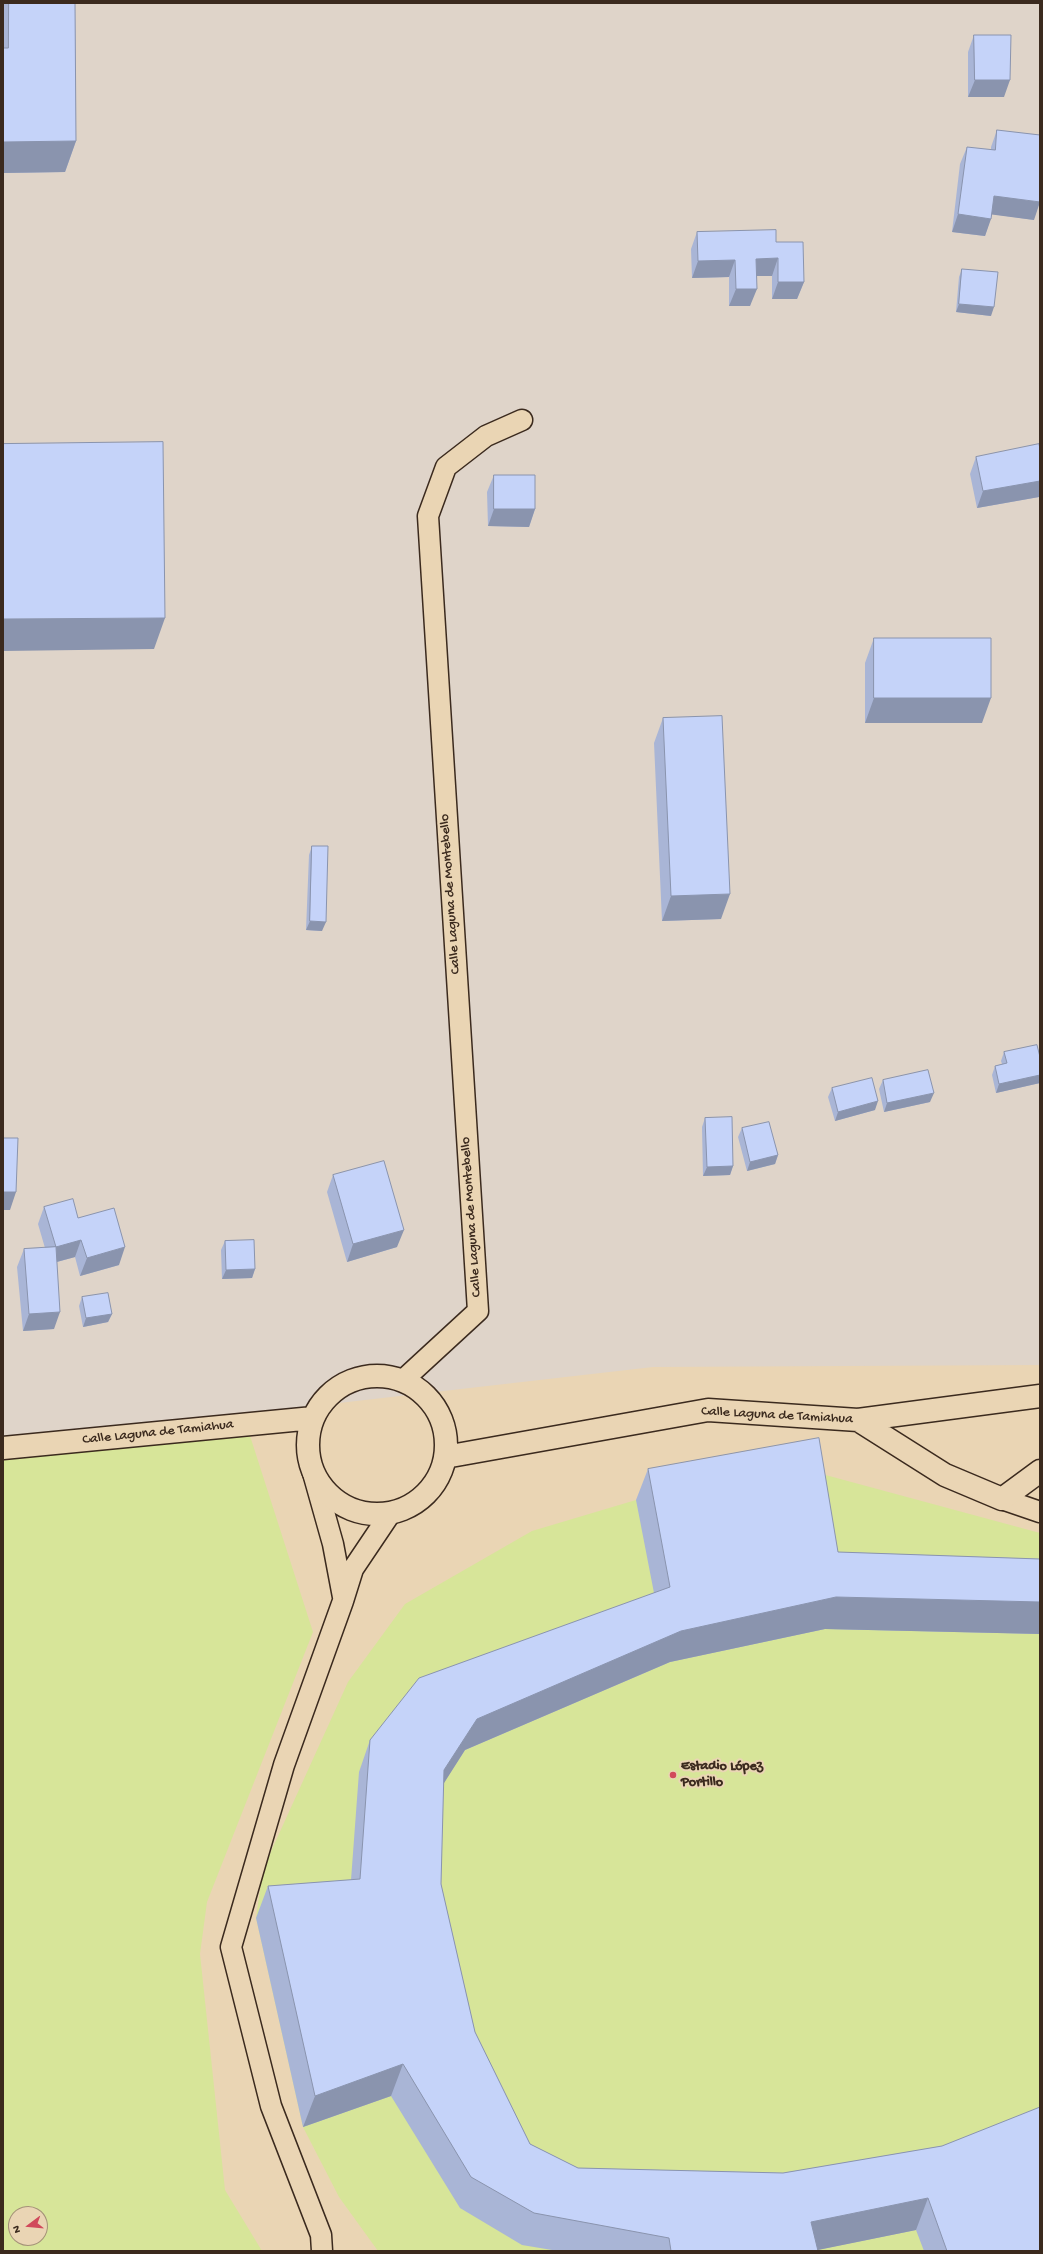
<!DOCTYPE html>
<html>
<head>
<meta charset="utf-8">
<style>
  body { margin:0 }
  #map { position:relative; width:1043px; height:2254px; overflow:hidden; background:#ead5b4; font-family:"Gochi Hand",sans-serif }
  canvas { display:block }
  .frame { position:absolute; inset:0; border:4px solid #3b2a1e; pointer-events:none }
  .north { position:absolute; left:8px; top:2206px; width:40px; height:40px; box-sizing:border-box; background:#ead5b4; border:1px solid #a49178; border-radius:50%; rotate:254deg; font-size:11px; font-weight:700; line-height:16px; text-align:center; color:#3b2a1e }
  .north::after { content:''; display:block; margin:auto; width:14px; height:18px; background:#d1495b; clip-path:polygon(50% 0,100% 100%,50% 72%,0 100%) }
</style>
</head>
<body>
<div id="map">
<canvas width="1043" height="2254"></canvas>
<div class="frame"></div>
<div class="north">N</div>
</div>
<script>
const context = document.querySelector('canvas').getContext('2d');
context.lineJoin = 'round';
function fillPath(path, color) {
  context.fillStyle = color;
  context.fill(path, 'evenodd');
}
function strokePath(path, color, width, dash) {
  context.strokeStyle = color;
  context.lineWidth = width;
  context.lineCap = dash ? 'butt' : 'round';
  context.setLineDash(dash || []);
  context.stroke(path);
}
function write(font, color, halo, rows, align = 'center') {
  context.font = font + ' "Gochi Hand",sans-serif';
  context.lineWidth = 4;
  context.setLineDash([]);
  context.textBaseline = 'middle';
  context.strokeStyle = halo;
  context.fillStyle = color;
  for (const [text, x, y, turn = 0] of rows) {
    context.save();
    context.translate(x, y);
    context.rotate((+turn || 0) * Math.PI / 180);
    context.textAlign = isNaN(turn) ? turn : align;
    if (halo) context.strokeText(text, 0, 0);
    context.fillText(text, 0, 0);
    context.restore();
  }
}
const built = new Path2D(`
  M3,3H1040V1365L653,1367L243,1414L3,1452Z`);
const green = new Path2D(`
  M243,1414L313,1632L207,1902L200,1954L225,2190L262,2251H3V1452ZM16,2214H40V2238H16Z
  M807,1470L1040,1533V2251H378L339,2197L303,2127L256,1918L263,1869L348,1682L405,1604L532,1531L636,1500Z`);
const lane = new Path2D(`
  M402,1381L478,1311L428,516L446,467L486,436L522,420
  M313,1473L333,1544L343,1597
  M1002,1499L1040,1512
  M322,2251L321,2235L271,2106L231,1947L284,1765L343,1601L353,1569L390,1514`);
const street = new Path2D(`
  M308 1445a69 69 0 1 1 138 0a69 69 0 1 1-138 0Z
  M858,1420L945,1475L1002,1499L1040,1471
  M3,1448L313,1418
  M445,1457L708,1410L858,1420L1040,1396`);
const wall = new Path2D(`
  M3,3H75L76,141L65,172L3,173Z
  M974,35L1004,97H968V52Z
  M997,130L1034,220L992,214L985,236L952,232L960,164L967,147L991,150V147Z
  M697,232L776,242L804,282L797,299H772V276H756L750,306H729V277L692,278L691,249Z
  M962,269L991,316L956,312L959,277Z
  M1040,449V495L1039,497L977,508L970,474L976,457Z
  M494,475L535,509L529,527L488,526L487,492Z
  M874,638L982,723H865V663Z
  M663,718L721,919L662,921L654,743Z
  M312,846L322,931L306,930L309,855Z
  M1004,1052L1040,1057V1083L996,1093L992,1075L995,1066L1002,1064L1001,1061Z
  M883,1080L930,1102L884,1112L879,1089Z
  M832,1088L875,1110L835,1121L828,1097Z
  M705,1118L733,1166L730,1175L703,1176L702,1127Z
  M742,1128L778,1155L775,1164L747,1171L738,1137Z
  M333,1175L397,1247L347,1262L327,1192Z
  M44,1207L78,1218L119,1265L80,1276L75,1257L57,1262L54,1329L23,1331L17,1267L24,1249L45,1248L38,1224Z
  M225,1241L255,1269L252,1278L222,1279L221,1250Z
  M82,1297L112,1314L108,1322L83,1327L79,1306Z
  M648,1469L838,1552L1040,1559V1634L825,1629L670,1662L465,1750L443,1784L441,1884L475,2032L530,2144L578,2168L783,2173L942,2146L1040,2251H924L916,2230L817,2250L818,2251H558L522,2245L460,2208L391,2096L303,2127L256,1918L268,1886L351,1880L359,1772L370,1740L654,1593L636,1500Z`);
const shadedWall = new Path2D(`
  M975,80H1010L1004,97H968Z
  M76,141L65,172L3,173V142Z
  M994,196L1040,202L1034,220L988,214Z
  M958,214L991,219L985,236L952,232Z
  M778,258L772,276H750L756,259Z
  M735,260L729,277L692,278L698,261Z
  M778,282H804L797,299H772Z
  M736,289H757L750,306H729Z
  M959,304L994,307L991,316L956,312Z
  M1040,481V495L1039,497L977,508L983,491Z
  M494,509H535L529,527L488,526Z
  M165,618L154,649L3,651V619Z
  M874,698H991L982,723H865Z
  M730,894L721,919L662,921L671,896Z
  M310,921L326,922L322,931L306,930Z
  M1040,1075V1083L996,1093L999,1084Z
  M934,1093L930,1102L884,1112L887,1103Z
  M878,1101L875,1110L835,1121L838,1112Z
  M778,1155L775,1164L747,1171L750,1162Z
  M733,1166L730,1175L703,1176L707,1167Z
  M3,1192H16L10,1210H3Z
  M404,1230L397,1247L347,1262L353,1244Z
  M81,1240L75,1257L49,1264L56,1247Z
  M125,1247L119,1265L80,1276L87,1258Z
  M255,1269L252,1278L222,1279L226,1270Z
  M60,1312L54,1329L23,1331L29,1314Z
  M112,1314L108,1322L83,1327L86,1318Z
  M836,1597L1040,1602V1634L825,1629L670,1662L465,1750L432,1802L444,1770L477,1719L681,1631Z
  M403,2064L391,2096L303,2127L315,2096Z
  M928,2198L916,2230L813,2251L811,2222Z`);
const building = new Path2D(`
  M9,3H75L76,141L3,142V48H8Z
  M974,35H1011L1010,80H975Z
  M997,130L1040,135V202L994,196L991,219L958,214L967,147L995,150Z
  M776,230V242H803L804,282H778V258L756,259L757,289H736L735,260L698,261L697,232Z
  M962,269L998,272L994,307L959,304Z
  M163,442L165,618L3,619V444Z
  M1039,444L1040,449V481L983,491L976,457Z
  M494,475H535V509H494Z
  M874,638H991V698H874Z
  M722,716L730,894L671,896L663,718Z
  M312,846H328L326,922L310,921Z
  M1037,1045L1040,1057V1075L999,1084L995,1066L1007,1063L1004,1052Z
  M928,1070L934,1093L887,1103L883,1080Z
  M872,1078L878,1101L838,1112L832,1088Z
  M732,1117L733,1166L707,1167L705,1118Z
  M769,1122L778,1155L750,1162L742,1128Z
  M3,1138H18L16,1192H3Z
  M384,1161L404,1230L353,1244L333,1175Z
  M73,1199L78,1218L114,1208L125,1247L87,1258L81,1240L56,1247L44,1207Z
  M254,1240L255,1269L226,1270L225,1241Z
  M56,1247L60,1312L29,1314L24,1249Z
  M108,1293L112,1314L86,1318L82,1297Z
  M819,1438L838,1552L1040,1559V1602L836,1597L681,1631L477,1719L444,1770L441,1884L475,2032L530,2144L578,2168L783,2173L942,2146L1040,2107V2251H947L928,2198L811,2222L818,2251H671L669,2238L534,2213L471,2177L403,2064L315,2096L268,1886L360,1879L370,1740L419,1678L670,1587L648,1469Z`);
const markers = [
  [673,1775,4,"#d1495b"]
];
const streetNames = [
  ["Calle Laguna de Montebello",451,894,-94],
  ["Calle Laguna de Montebello",472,1217,-94],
  ["Calle Laguna de Tamiahua",777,1416,3],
  ["Calle Laguna de Tamiahua",158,1433,-6]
];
const poiNames = [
  ["Estadio López",681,1767],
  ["Portillo",681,1783]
];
fillPath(built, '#dfd4c9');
fillPath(green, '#d7e599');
strokePath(lane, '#3b2a1e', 23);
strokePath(street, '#3b2a1e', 25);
strokePath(lane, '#ead5b4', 20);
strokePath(street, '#ead5b4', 22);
fillPath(wall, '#a9b5d6');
fillPath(shadedWall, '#8a94ae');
fillPath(building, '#c5d3f9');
strokePath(building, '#8a94ae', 1);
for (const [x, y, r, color] of markers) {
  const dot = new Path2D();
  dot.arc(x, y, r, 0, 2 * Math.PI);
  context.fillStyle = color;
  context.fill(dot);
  strokePath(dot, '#ead5b4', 1.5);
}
write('14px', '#3b2a1e', '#ead5b4', streetNames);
write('bold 14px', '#3b2a1e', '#ead5b4', poiNames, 'left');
</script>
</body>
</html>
